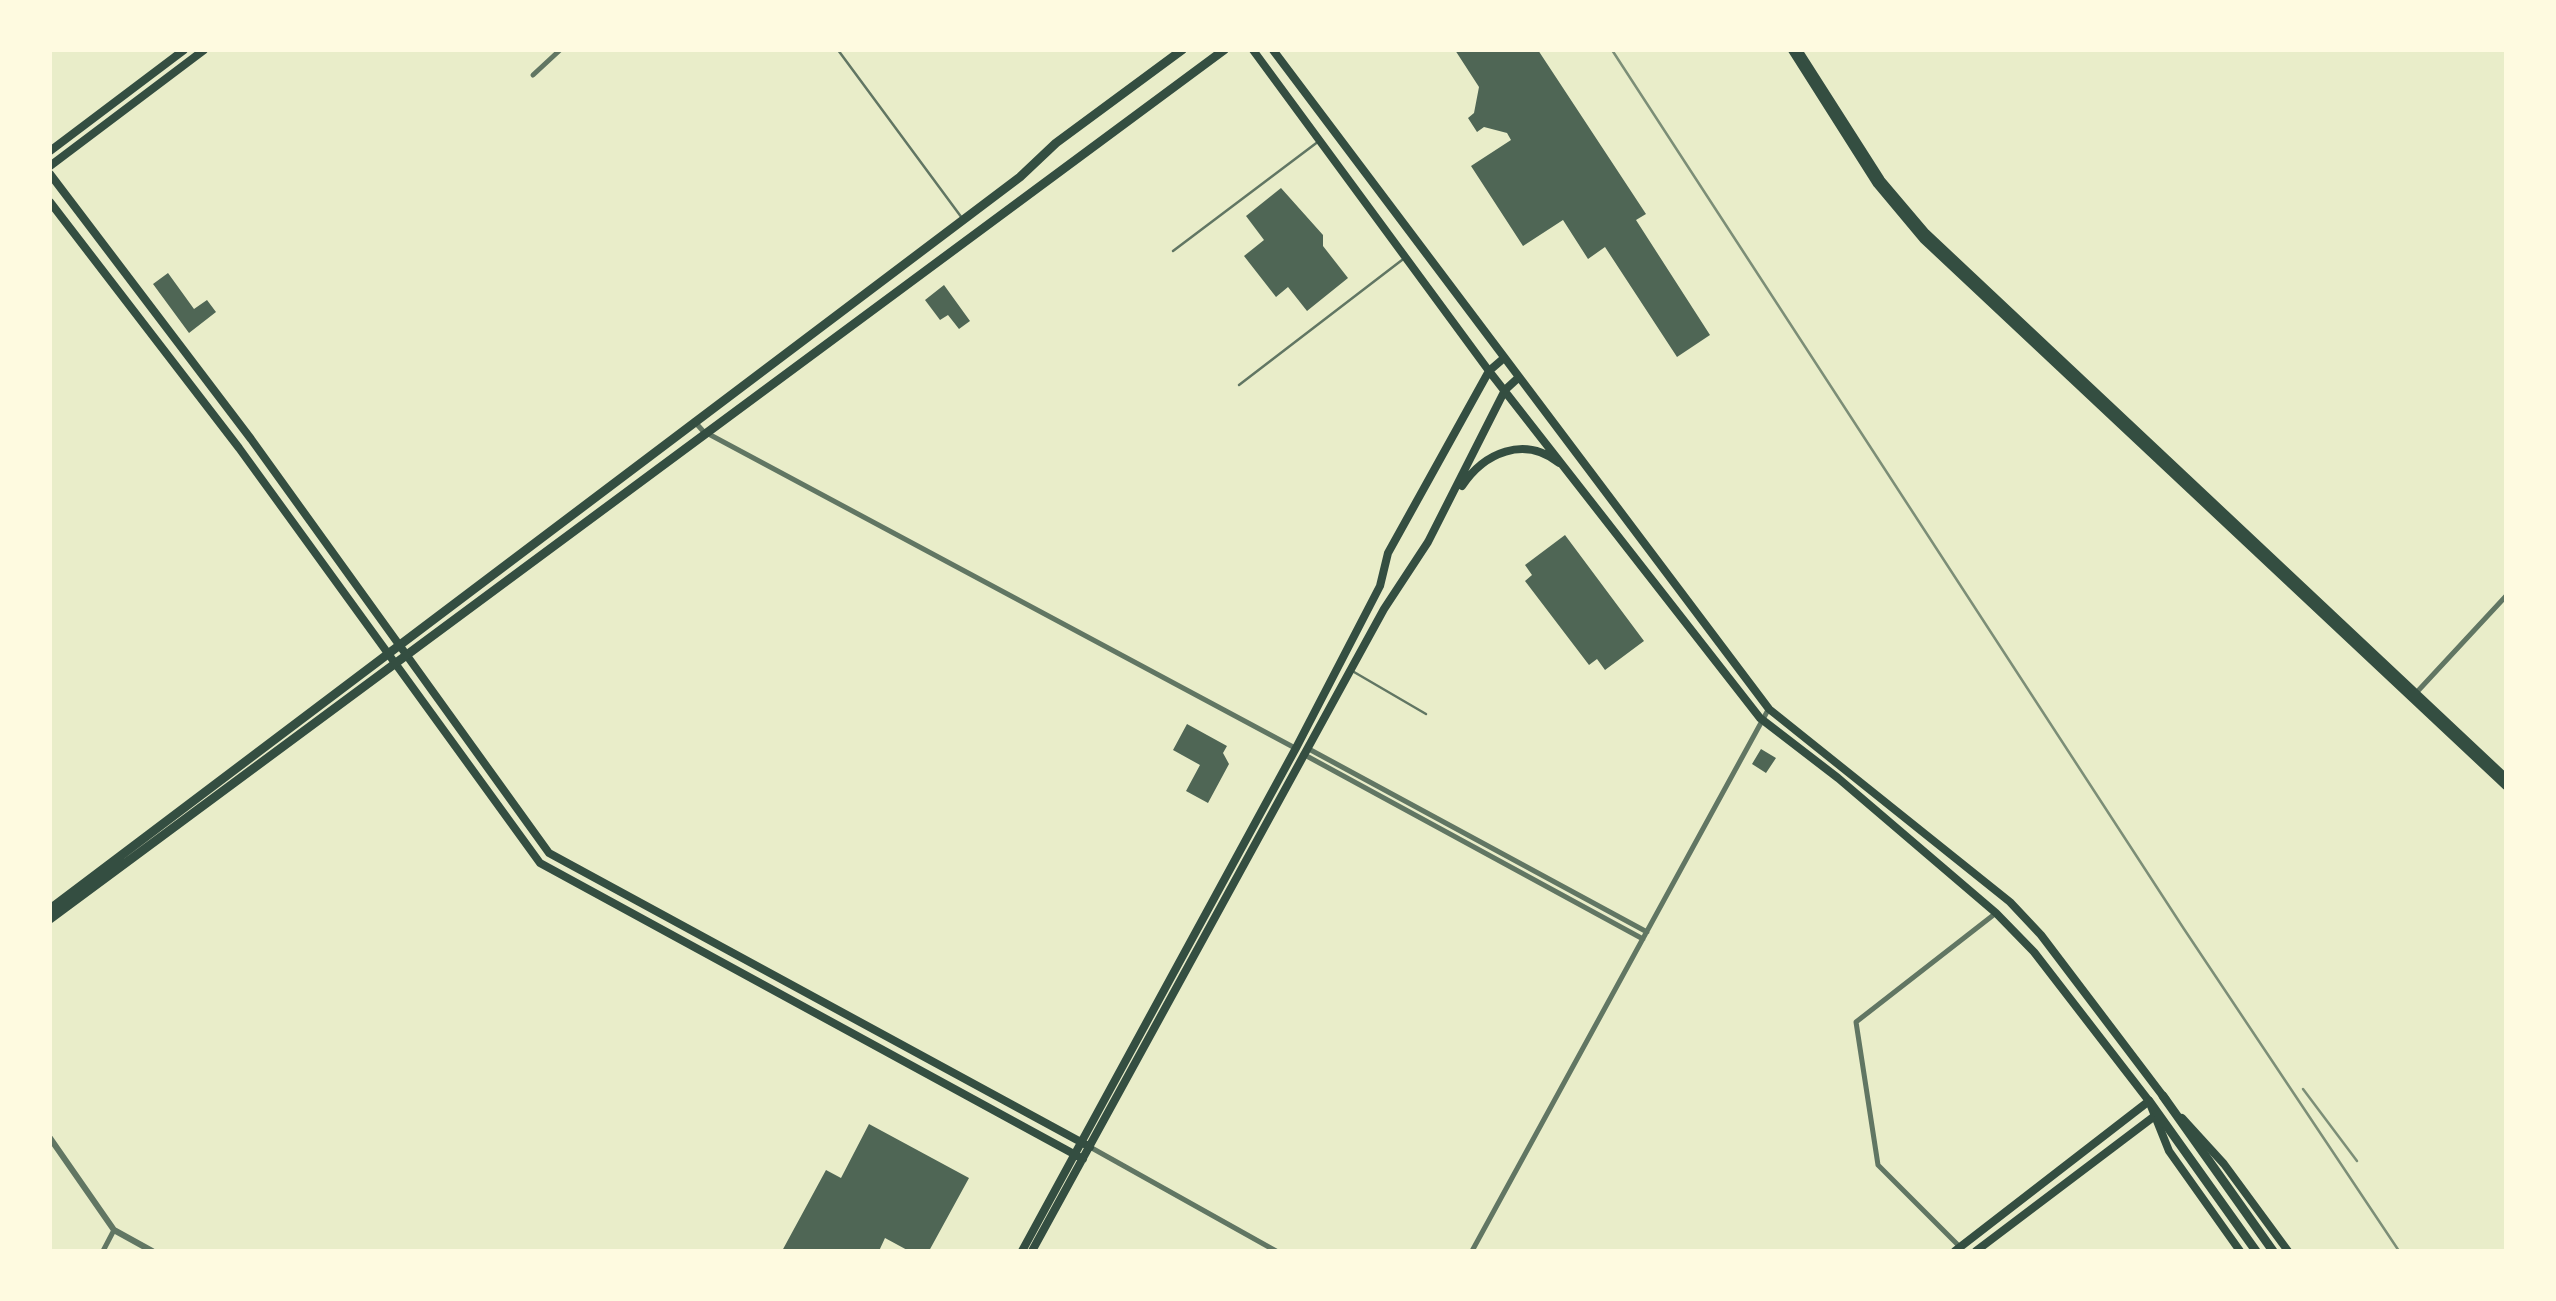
<!DOCTYPE html>
<html>
<head>
<meta charset="utf-8">
<style>
  body { margin:0 }
  #map { position:relative; width:2556px; height:1301px; overflow:hidden; background:#e9edc9; font-family:"Titillium Web",sans-serif }
  canvas { display:block }
  .frame { position:absolute; inset:0; border:52px solid #fefae0; pointer-events:none }
</style>
</head>
<body>
<div id="map">
<canvas width="2556" height="1301"></canvas>
<div class="frame"></div>
</div>
<script>
const context = document.querySelector('canvas').getContext('2d');
context.lineJoin = 'round';
function fillPath(path, color) {
  context.fillStyle = color;
  context.fill(path, 'evenodd');
}
function strokePath(path, color, width, dash) {
  context.strokeStyle = color;
  context.lineWidth = width;
  context.lineCap = dash ? 'butt' : 'round';
  context.setLineDash(dash || []);
  context.stroke(path);
}
const building = new Path2D(`
  M1455,50H1538L1646,214L1636,220L1710,335L1677,357L1605,247L1588,259L1563,220L1523,246L1471,166L1511,140L1507,133L1484,127L1477,132L1468,118L1474,113L1479,87Z
  M1281,188L1323,235V246L1348,278L1307,311L1288,287L1276,297L1244,256L1264,240L1246,216Z
  M168,273L194,309L207,300L216,312L189,333L153,284Z
  M944,285L970,321L959,329L948,315L940,320L925,300Z
  M1565,535L1644,641L1605,670L1597,659L1589,665L1525,581L1532,575L1525,565Z
  M1187,724L1227,746L1223,753L1229,764L1208,803L1186,791L1200,765L1173,750Z
  M1761,749L1776,758L1766,773L1752,764Z
  M869,1124L969,1178L929,1251H909L885,1238L879,1251H782L826,1170L841,1178Z`);
const service = new Path2D(`
  M838,50L962,218
  M1173,251L1319,141
  M1239,385L1402,260
  M1354,672L1426,714`);
const minor = new Path2D(`
  M533,75L560,50
  M694,421L703,431L1295,748
  M2416,693L2506,596
  M1307,748L1647,932
  M1303,754L1643,939
  M1090,1147L1276,1251
  M1960,1247L1878,1165L1856,1022L1996,913
  M103,1251L114,1230
  M1472,1251L1768,710`);
const tertiary = new Path2D(`
  M50,1138L114,1230L152,1251`);
const secondary = new Path2D(`
  M1253,50L1489,371L1760,718L1838,778L1996,913L2034,952L2149,1101L2169,1151L2240,1251
  M1273,50L1769,709L2010,902L2041,935L2166,1100
  M1792,50L1877,184L1923,239L2506,786
  M1798,50L1881,180L1926,233L2506,778
  M50,151L184,50
  M50,166L204,50
  M50,174L251,439L549,853L1090,1147
  M50,202L239,448L540,863L1083,1159
  M1462,486C1484,453 1524,435 1559,463
  M2182,1118L2224,1164L2288,1251
  M1022,1251L1296,748L1380,586L1388,553L1489,371L1504,358
  M1032,1251L1384,609L1428,542L1505,390L1518,378
  M1955,1251L2149,1101
  M1976,1251L2152,1118`);
const primary = new Path2D(`
  M50,909L1020,177L1056,143L1182,50
  M50,919L1224,50`);
const trunk = new Path2D(`
  M2163,1096L2273,1251
  M2149,1101L2256,1251`);
const rail = new Path2D(`
  M1612,50L2184,929L2399,1251
  M2303,1089L2357,1161`);
fillPath(building, '#4f6655');
strokePath(service, '#617663', 2.5);
strokePath(minor, '#617663', 5);
strokePath(tertiary, '#617663', 6);
strokePath(secondary, '#344e41', 8);
strokePath(primary, '#344e41', 9);
strokePath(trunk, '#344e41', 9);
strokePath(rail, '#7c8e77', 2.5);
</script>
</body>
</html>
